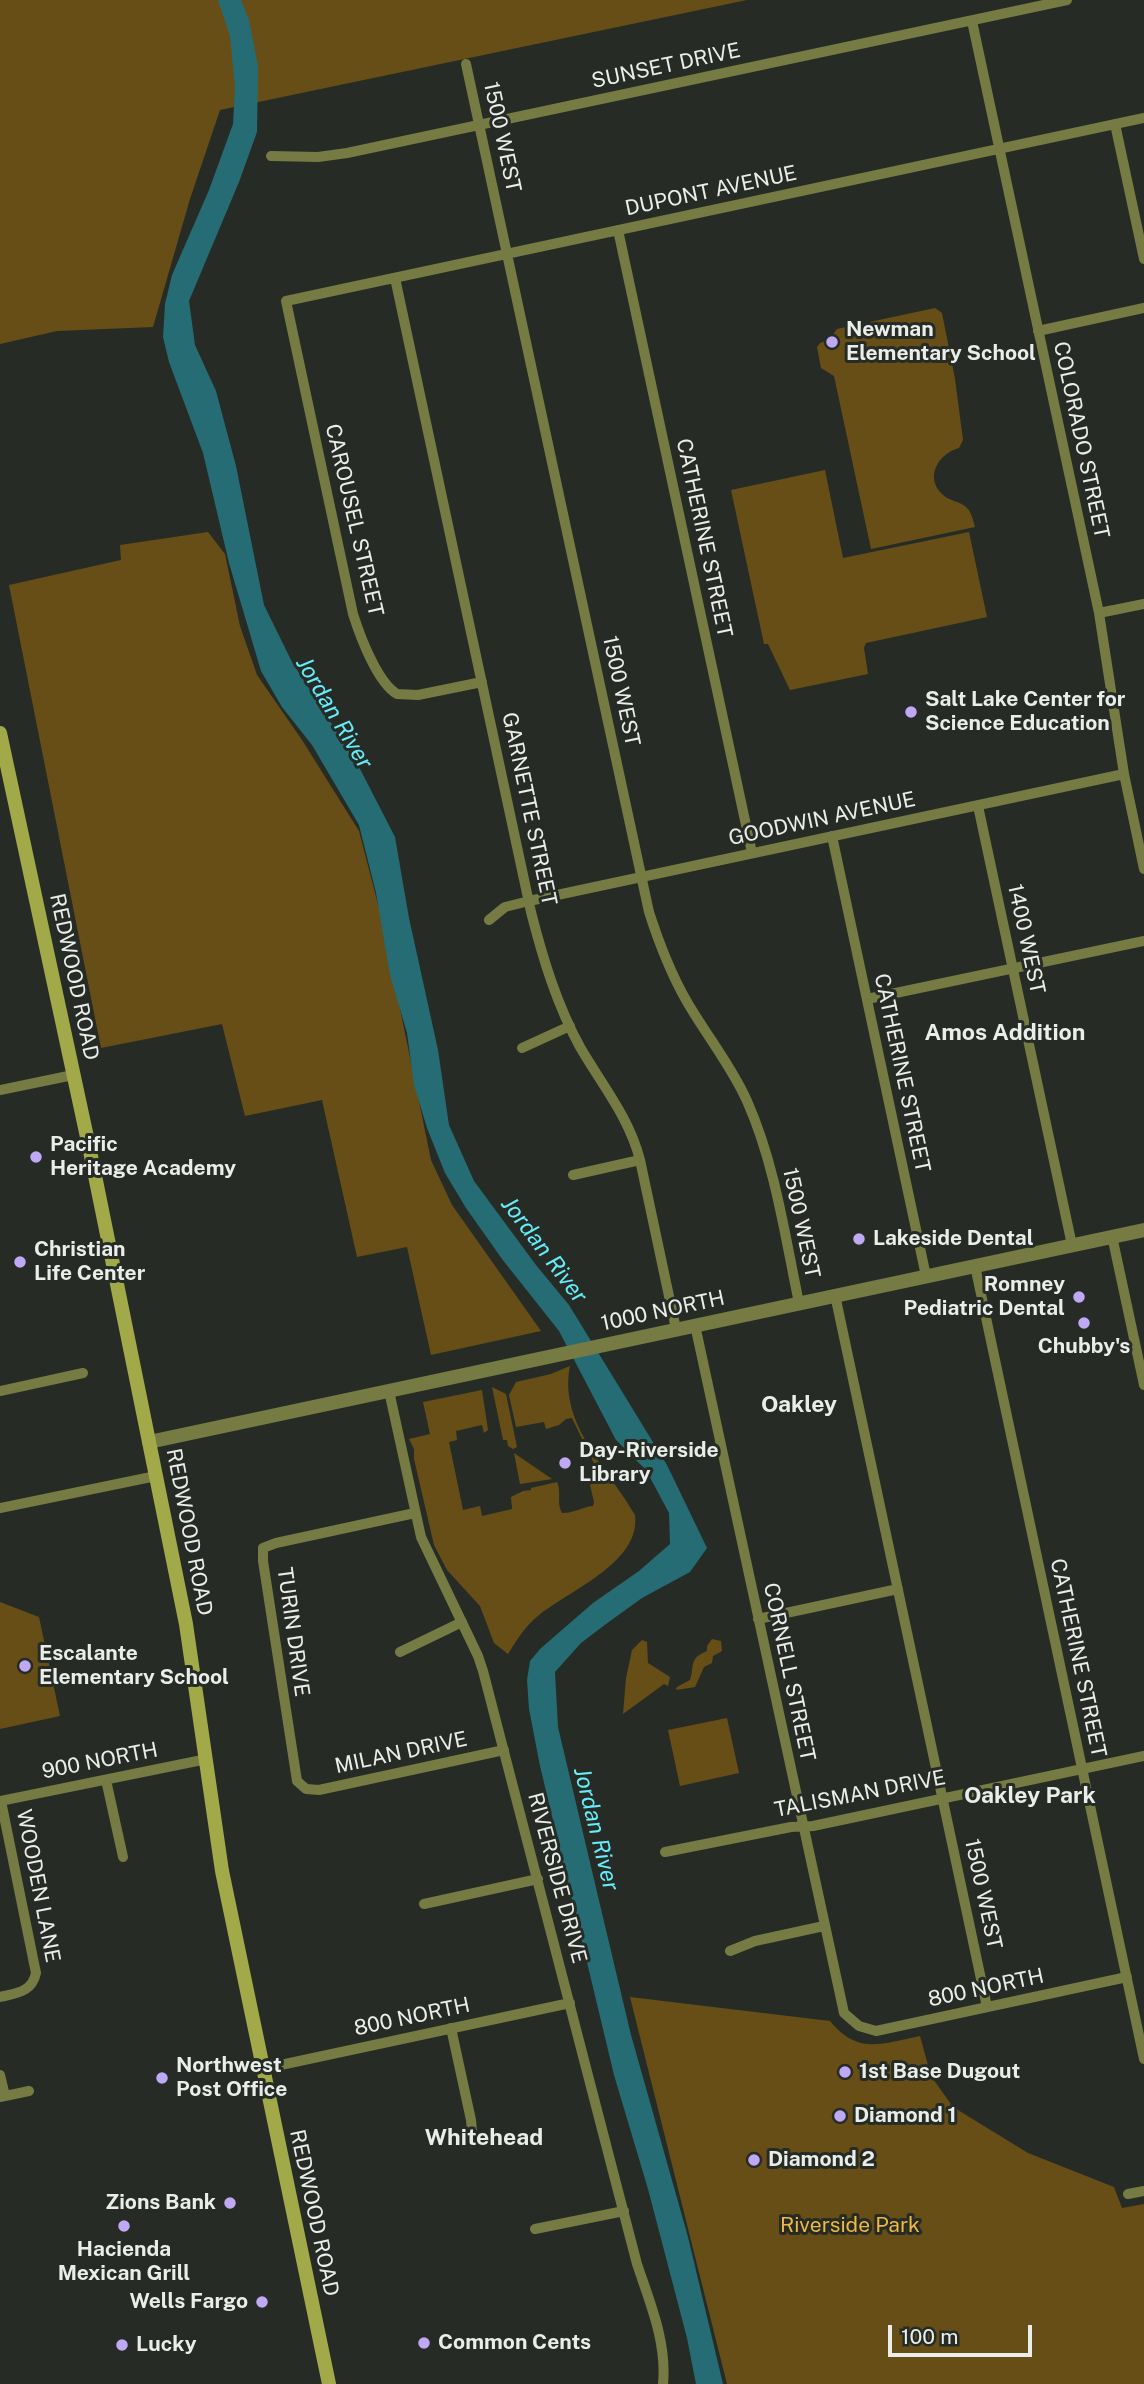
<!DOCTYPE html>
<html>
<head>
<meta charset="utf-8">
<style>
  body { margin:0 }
  #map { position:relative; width:1144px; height:2384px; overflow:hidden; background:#262c25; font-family:"Public Sans",sans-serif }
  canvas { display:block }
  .scale { position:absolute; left:888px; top:2325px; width:144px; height:32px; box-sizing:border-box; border:4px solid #eaeeea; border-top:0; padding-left:9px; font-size:21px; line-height:24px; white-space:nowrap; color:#eaeeea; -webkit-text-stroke:5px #262c25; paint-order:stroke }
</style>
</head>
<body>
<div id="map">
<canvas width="1144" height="2384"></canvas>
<div class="scale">100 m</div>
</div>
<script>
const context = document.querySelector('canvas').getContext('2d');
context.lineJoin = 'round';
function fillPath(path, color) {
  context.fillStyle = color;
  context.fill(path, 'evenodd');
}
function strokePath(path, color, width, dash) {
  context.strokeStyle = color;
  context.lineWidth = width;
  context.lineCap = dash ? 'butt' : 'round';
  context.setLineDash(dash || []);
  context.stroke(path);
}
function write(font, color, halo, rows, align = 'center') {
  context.font = font + ' "Public Sans",sans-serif';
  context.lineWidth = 6;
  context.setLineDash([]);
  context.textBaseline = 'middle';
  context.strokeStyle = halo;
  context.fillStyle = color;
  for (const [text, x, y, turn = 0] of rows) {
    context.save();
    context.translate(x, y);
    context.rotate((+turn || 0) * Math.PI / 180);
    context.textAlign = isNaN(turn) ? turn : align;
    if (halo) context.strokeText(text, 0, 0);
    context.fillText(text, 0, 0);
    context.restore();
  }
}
const green = new Path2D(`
  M0,0H747L220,110L190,199L153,327L57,331L0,344Z
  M935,308L942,313L955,379L963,440L959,448C939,453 924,477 942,494C948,501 960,501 966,507C972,512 973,521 975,527L871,549L834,376L821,368L817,347L820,343L829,340L837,329Z
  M825,470L843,558L969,532L987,617L866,643L864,648L868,674L790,690L768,644H764L731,490Z
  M208,532L225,554L240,626L257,675L302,740L359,831L381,916L431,1160L452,1205L541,1331L431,1355L407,1247L357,1257L322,1100L245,1116L222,1024L101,1048L9,585L121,560L120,545Z
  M570,1366C558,1424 609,1469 635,1515C641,1563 569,1590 538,1616C525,1626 517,1640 508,1654L494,1643L480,1606L447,1570L434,1545L414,1459V1449L409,1439L430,1434L423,1402L482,1390L488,1430L484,1433L482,1425L456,1431L457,1440L449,1442L463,1510L480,1506L482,1516L512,1509L511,1497L523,1491L531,1490V1488L557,1482C562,1492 556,1503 562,1513C572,1514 582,1507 593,1506L594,1502L590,1485L597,1481L599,1474L572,1418L566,1419L559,1425L546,1429L544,1422L516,1427L509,1395L516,1382L551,1374Z
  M492,1387L506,1394L517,1447L513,1449L508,1446L507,1440H503Z
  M514,1453L552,1479L520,1484Z
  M0,1602L39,1617L60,1716L0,1729Z
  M712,1639L721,1641L722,1651L713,1656L712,1663L704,1667L695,1687L676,1690L677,1687L690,1680C695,1665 688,1659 707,1651V1646Z
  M642,1640L647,1642L648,1663L670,1677L668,1686L664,1684L623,1714L626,1678L632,1650Z
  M727,1718L739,1773L680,1786L668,1730Z
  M630,1997L830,2021C858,2055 881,2044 920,2036L931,2076L953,2107L1028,2153L1114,2187L1122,2208L1144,2204V2384H727Z`);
const water = new Path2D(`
  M218,0H241L249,20L258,66L257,132L239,182L189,301L195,345L216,391L236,466L264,605L292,662L358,765L395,837L409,918L438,1050L449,1125L474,1181L536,1265L569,1305L667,1465L707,1548L690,1572L642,1598L606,1624L581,1643L555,1672L558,1727L601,1909L631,2035L688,2237L723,2384H696L687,2338L648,2189L614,2075L540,1766L529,1709L527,1680L530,1661L540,1649L593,1603L639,1571L670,1544L669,1513L646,1470L616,1440L559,1331L502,1259L466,1208L445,1173L427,1128L414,1085L407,1033L390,975L376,893L359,825L312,745L282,707L261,671L229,563L203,453L169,362L163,337L165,304L172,275L209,190L233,124L235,87L230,36Z`);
const minor = new Path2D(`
  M972,21L1099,613L1124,774L1144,869
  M466,64L649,912C659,943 670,972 686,1000C706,1035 731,1065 747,1101C775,1164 785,1236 799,1303
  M1115,124L1144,259
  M271,156L318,157L347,153L1067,0
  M618,230L752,853
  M395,278L531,912C543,959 557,1005 580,1047C602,1085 629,1117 640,1160L676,1329
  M1038,331L1144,308
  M1099,613L1144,604
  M482,682L418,695L397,694C377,682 360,636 353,614L286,301L1144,118
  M978,806L1072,1245
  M832,836L926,1276
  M489,920L505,907L529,901L1124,774
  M867,999L1144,941
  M522,1048L570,1026
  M0,1090L73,1075
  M573,1175L640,1160
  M1112,1236L1144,1385
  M975,1266L1144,2059
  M835,1295L987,2007
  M695,1325L844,2013L859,2026L876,2031L1127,1977
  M0,1391L83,1373
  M389,1391L421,1537L478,1656L483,1671L637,2264C650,2303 667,2342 663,2384
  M0,1508L156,1476
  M415,1513L276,1543L263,1548V1561L297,1781L306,1789L319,1790L504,1750
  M758,1619L898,1589
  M400,1652L462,1622
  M106,1780L123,1857
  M0,1801L207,1759
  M665,1852L791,1827L813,1826L1144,1756
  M424,1904L538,1879
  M730,1951L755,1941L824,1926
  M0,1997C17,1993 32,1992 36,1973L1,1801
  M451,2028L471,2120L473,2143
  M262,2069L570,2003
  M0,2075L5,2096
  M0,2097L29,2091
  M1128,2194L1144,2191
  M535,2229L624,2211`);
const tertiary = new Path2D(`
  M149,1442L1144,1230`);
const secondary = new Path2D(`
  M0,733L90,1151L186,1624L222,1871L329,2384`);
const markers = [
  [832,342,7,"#bfa8f4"],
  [911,712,7,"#bfa8f4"],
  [36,1157,7,"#bfa8f4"],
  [859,1239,7,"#bfa8f4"],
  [20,1262,7,"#bfa8f4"],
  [1079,1297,7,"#bfa8f4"],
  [1084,1323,7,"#bfa8f4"],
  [565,1463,7,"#bfa8f4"],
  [25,1666,7,"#bfa8f4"],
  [845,2072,7,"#bfa8f4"],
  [162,2078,7,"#bfa8f4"],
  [840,2116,7,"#bfa8f4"],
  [754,2160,7,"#bfa8f4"],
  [230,2203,7,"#bfa8f4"],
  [124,2226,7,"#bfa8f4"],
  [262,2302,7,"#bfa8f4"],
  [424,2343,7,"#bfa8f4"],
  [122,2345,7,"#bfa8f4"]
];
const streetNames = [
  ["SUNSET DRIVE",666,66,-12],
  ["1500 WEST",502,137,78],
  ["DUPONT AVENUE",711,191,-12],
  ["COLORADO STREET",1081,440,78],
  ["CAROUSEL STREET",354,520,77],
  ["CATHERINE STREET",704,538,78],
  ["1500 WEST",621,691,78],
  ["GARNETTE STREET",529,809,78],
  ["GOODWIN AVENUE",822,819,-12],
  ["1400 WEST",1026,939,78],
  ["REDWOOD ROAD",74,977,78],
  ["CATHERINE STREET",902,1073,78],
  ["1500 WEST",801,1223,78],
  ["1000 NORTH",663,1311,-12],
  ["REDWOOD ROAD",189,1532,79],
  ["TURIN DRIVE",293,1632,82],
  ["CATHERINE STREET",1078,1658,78],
  ["CORNELL STREET",789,1672,78],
  ["MILAN DRIVE",401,1753,-12],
  ["900 NORTH",100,1761,-11],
  ["TALISMAN DRIVE",860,1794,-11],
  ["RIVERSIDE DRIVE",557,1878,75],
  ["WOODEN LANE",38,1886,79],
  ["1500 WEST",983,1894,78],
  ["800 NORTH",986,1988,-12],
  ["800 NORTH",412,2017,-12],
  ["REDWOOD ROAD",314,2213,78]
];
const poiNames = [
  ["Newman",846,330],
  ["Elementary School",846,354],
  ["Salt Lake Center for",925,700],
  ["Science Education",925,724],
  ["Pacific",50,1145],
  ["Heritage Academy",50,1169],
  ["Lakeside Dental",873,1239],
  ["Christian",34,1250],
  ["Life Center",34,1274],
  ["Romney",1065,1285,"right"],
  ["Pediatric Dental",1065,1309,"right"],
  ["Chubby's",1084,1347,"center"],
  ["Day-Riverside",579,1451],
  ["Library",579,1475],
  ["Escalante",39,1654],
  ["Elementary School",39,1678],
  ["Northwest",176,2066],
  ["Post Office",176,2090],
  ["1st Base Dugout",859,2072],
  ["Diamond 1",854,2116],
  ["Diamond 2",768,2160],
  ["Zions Bank",216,2203,"right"],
  ["Hacienda",124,2250,"center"],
  ["Mexican Grill",124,2274,"center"],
  ["Wells Fargo",248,2302,"right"],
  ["Common Cents",438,2343],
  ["Lucky",136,2345]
];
const parkNames = [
  ["Riverside Park",850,2226]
];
const waterNames = [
  ["Jordan River",334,713,59],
  ["Jordan River",544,1250,53],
  ["Jordan River",596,1829,76]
];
const neighbourhoodNames = [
  ["Amos Addition",1005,1033],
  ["Oakley",799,1405],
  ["Oakley Park",1030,1796],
  ["Whitehead",484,2138]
];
fillPath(green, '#674e17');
fillPath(water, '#256c74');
strokePath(minor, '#757b42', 10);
strokePath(tertiary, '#757b42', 14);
strokePath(secondary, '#a1a949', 14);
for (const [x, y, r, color] of markers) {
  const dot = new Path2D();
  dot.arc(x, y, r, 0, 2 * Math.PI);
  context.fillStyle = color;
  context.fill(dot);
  strokePath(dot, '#262c25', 2.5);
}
write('21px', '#eaeeea', '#262c25', streetNames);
write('bold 21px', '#eaeeea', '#262c25', poiNames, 'left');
write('21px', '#f0b83d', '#262c25', parkNames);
write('italic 23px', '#66ecfb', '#262c25', waterNames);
write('bold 23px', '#eaeeea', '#262c25', neighbourhoodNames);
</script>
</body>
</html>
